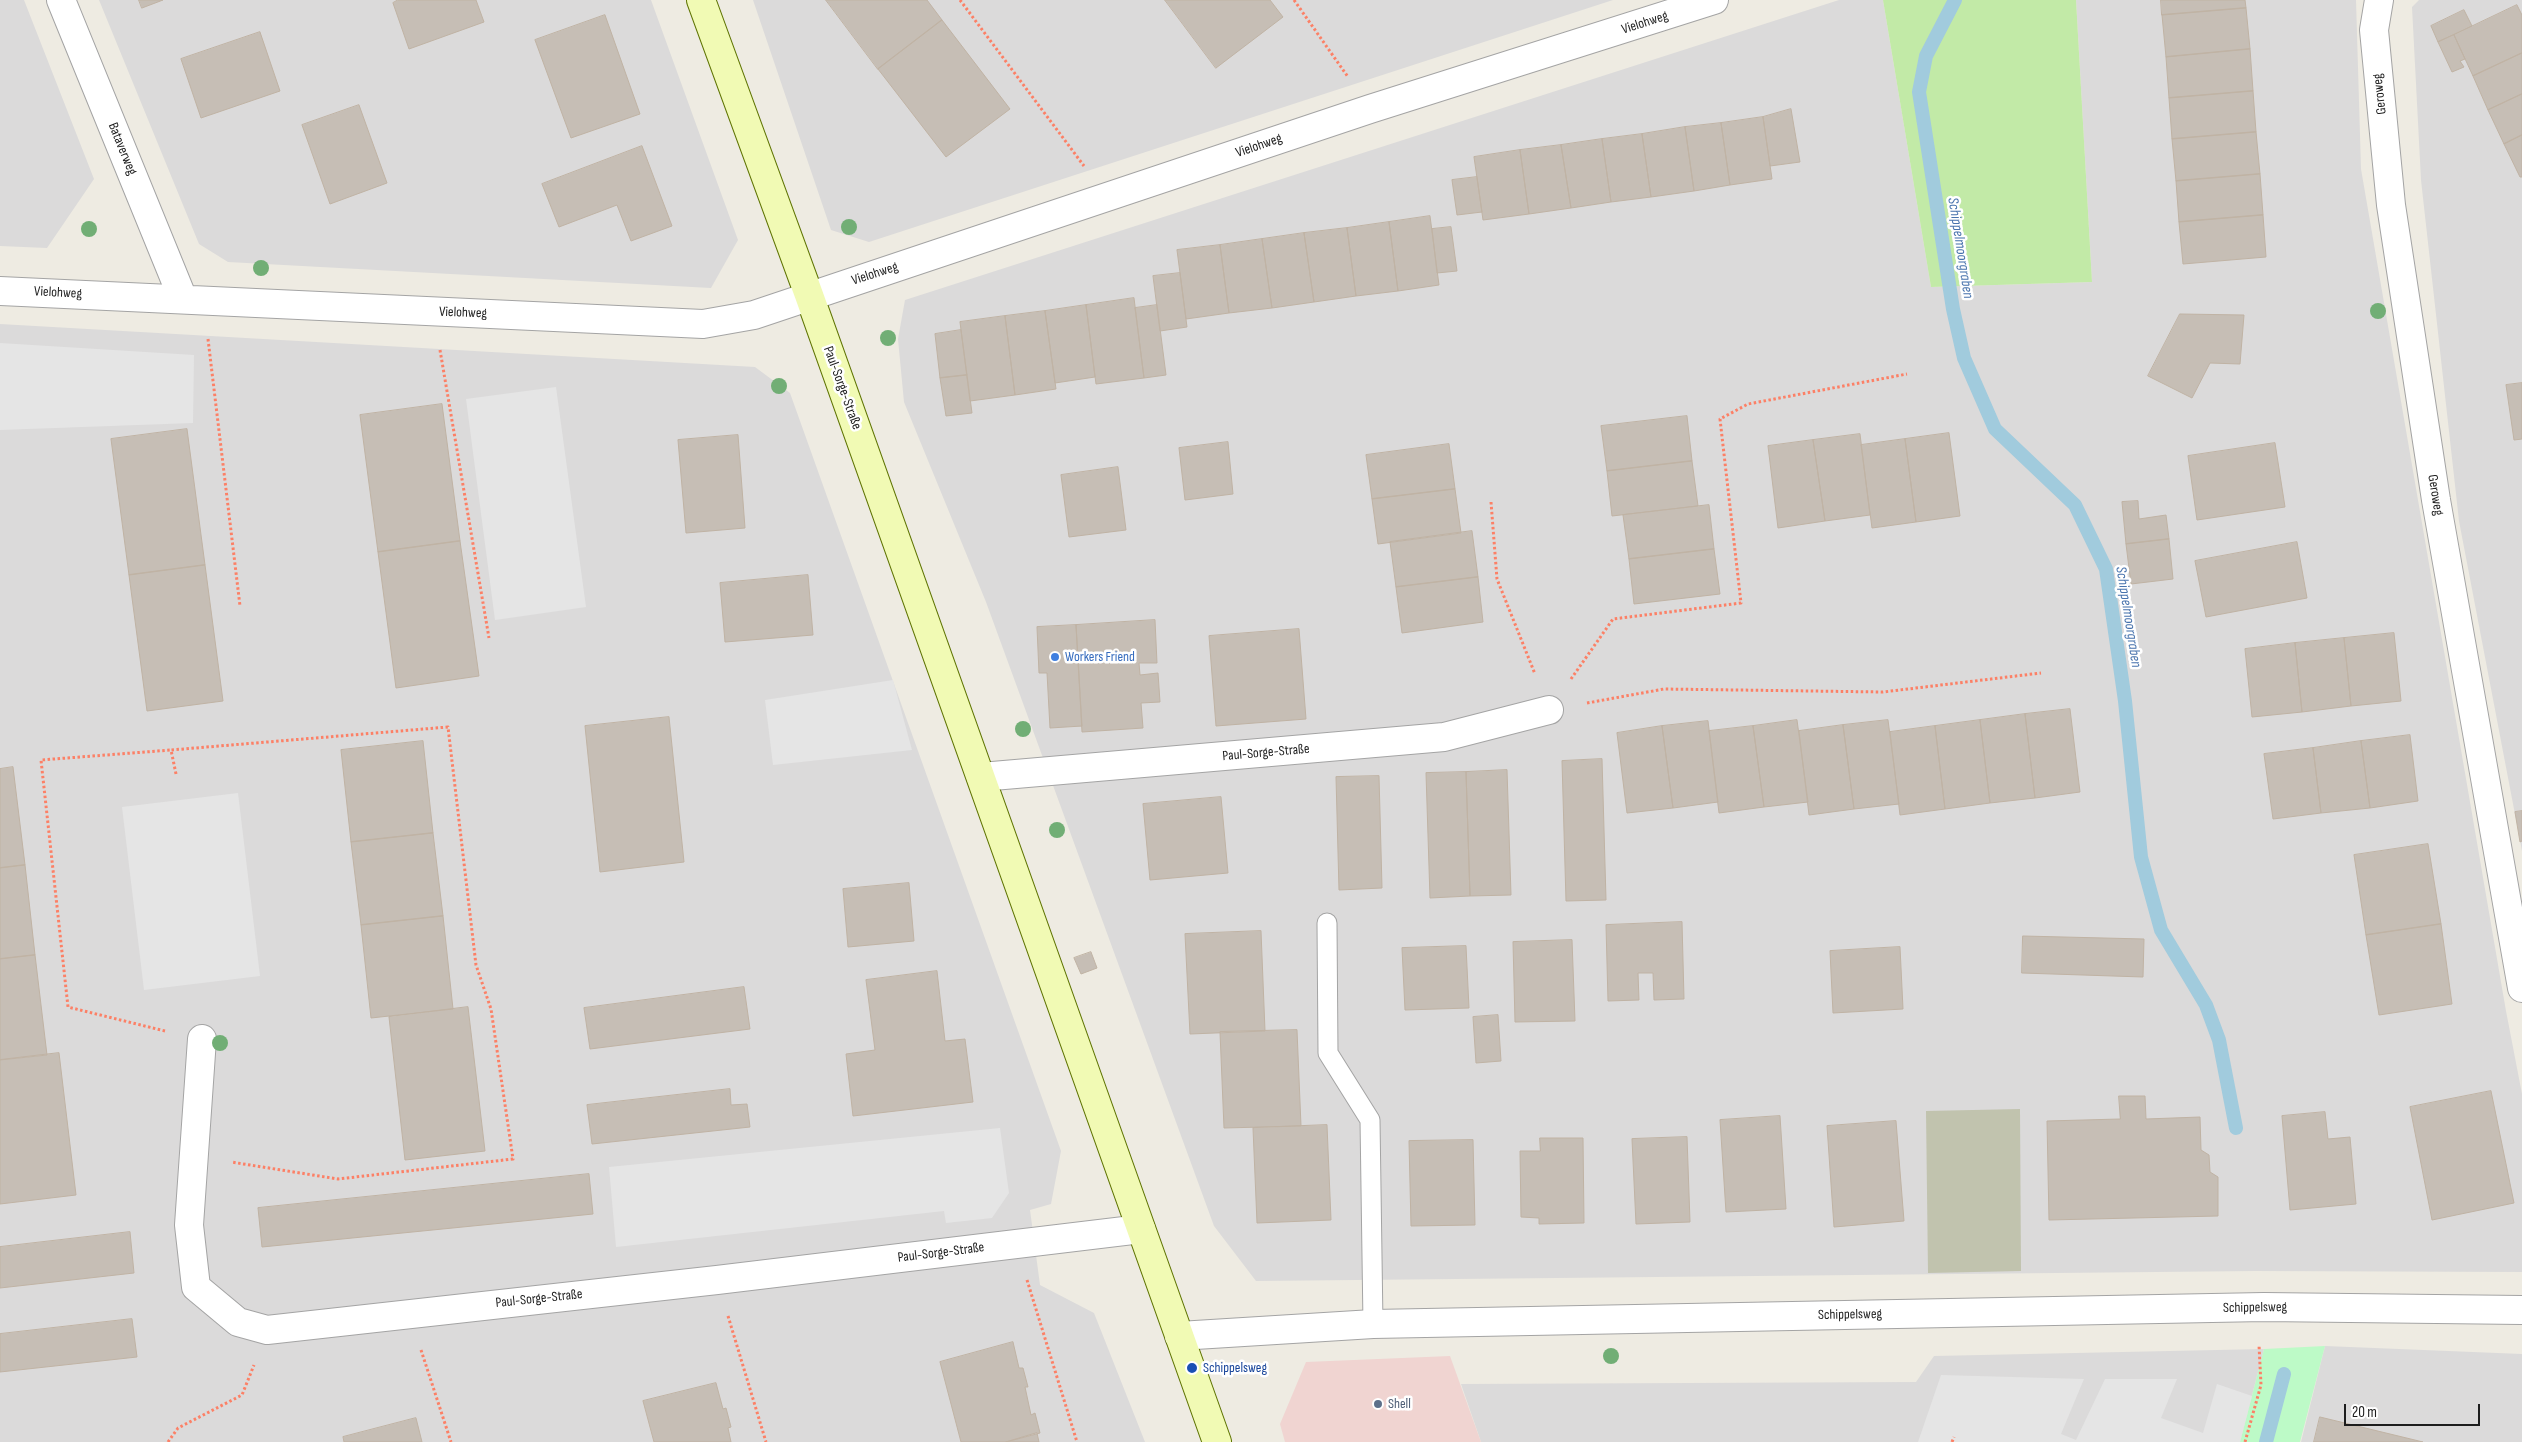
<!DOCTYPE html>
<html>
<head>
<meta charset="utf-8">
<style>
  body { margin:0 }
  #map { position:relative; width:2522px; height:1442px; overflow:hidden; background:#eeebe2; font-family:"Sofia Sans Condensed",sans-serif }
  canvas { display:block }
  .scale { position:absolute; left:2344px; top:1404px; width:136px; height:22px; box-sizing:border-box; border:2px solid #1d1d1d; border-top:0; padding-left:6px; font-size:15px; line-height:18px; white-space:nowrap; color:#1d1d1d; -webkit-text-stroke:4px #fff; paint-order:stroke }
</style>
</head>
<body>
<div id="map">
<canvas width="2522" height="1442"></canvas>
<div class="scale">20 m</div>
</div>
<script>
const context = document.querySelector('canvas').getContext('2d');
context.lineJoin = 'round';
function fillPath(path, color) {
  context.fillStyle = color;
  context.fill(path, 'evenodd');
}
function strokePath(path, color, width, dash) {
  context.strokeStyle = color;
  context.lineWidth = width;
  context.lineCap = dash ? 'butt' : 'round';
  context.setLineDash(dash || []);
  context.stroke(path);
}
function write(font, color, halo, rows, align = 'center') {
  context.font = font + ' "Sofia Sans Condensed",sans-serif';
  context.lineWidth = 5;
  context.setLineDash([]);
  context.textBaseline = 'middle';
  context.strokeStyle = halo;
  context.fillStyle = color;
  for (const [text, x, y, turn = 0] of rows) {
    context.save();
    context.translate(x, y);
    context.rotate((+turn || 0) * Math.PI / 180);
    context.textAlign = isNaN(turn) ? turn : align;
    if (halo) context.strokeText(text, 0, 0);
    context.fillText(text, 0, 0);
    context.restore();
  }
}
const residential = new Path2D(`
  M0,0H24L94,179L47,248L0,246Z
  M99,0H651L738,240L711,288L228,262L199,244Z
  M753,0H1613L869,242L831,230Z
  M1839,0H1883L1931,287L2092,282L2076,0H2356L2361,169L2506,1011L2522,1094V1272L2256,1271L1256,1281L1214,1226L986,602L904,402L898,339L905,300Z
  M2419,0H2522V851L2459,521L2421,180L2412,7Z
  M0,324L755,367L790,393L1061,1151L1051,1204L1030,1210L1040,1285L1094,1313L1145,1442H0Z
  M2325,1346L2522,1354V1442H2301Z
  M2264,1349L2240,1442H1481L1461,1384L1916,1382L1934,1356Z`);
const commercial = new Path2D(`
  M1450,1356L1481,1442H1285L1280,1424L1306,1362Z`);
const construction = new Path2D(`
  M2020,1109L2021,1271L1928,1273L1926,1111Z`);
const grass = new Path2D(`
  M1883,0H2076L2092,282L1931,287Z`);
const park = new Path2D(`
  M2325,1346L2300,1442H2240L2264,1349Z`);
const parking = new Path2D(`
  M0,343L194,355L193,423L0,430Z
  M556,387L586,607L495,620L466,399Z
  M893,680L912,750L773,765L765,700Z
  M238,793L260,976L144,990L122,807Z
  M1000,1128L1009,1193L992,1218L946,1223L944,1211L616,1247L609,1167Z
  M1941,1375L2084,1379L2061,1434L2076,1440L2105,1379H2177L2161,1418L2203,1433L2217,1384L2252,1396L2240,1442H1918Z`);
const stream = new Path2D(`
  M1955,0L1926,56L1919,92L1953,309L1964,358L1995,429L2075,505L2106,569L2125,701L2141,857L2161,930L2206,1005L2219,1040L2236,1128
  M2266,1442L2284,1374`);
const building = new Path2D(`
  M139,0H163L142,8Z
  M398,0H476L484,22L409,49L393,3Z
  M826,0H927L942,20L878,69Z
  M1165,0H1270L1283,17L1216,68Z
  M2161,0H2245L2246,8L2162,15Z
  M2517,5L2522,15V53L2473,76L2454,35Z
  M2246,8L2250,49L2166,57L2162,15Z
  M2464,10L2472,26L2438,42L2431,26Z
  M605,15L640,114L571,138L535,40Z
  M942,20L1010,109L946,157L878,69Z
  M260,32L280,91L201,118L181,59Z
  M2454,35L2465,59L2460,61L2464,67L2452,72L2438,42Z
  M2250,49L2253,91L2169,98L2166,57Z
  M2522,53V94L2488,110L2473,76Z
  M2253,91L2256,132L2172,139L2169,98Z
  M2522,94V135L2504,144L2488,110Z
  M359,105L387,183L330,204L302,125Z
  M1791,109L1800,162L1770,166L1763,117Z
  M1763,117L1772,179L1730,185L1721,123Z
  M1721,123L1730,185L1694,191L1685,127Z
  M1685,127L1694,191L1651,197L1642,134Z
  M2256,132L2260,174L2176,181L2172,139Z
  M1642,134L1651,197L1611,202L1602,139Z
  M2522,135V177H2520L2504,144Z
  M1602,139L1611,202L1571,208L1561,145Z
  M1561,145L1571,208L1529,214L1520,150Z
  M642,146L672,226L631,241L617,205L559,227L542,184Z
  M1520,150L1529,214L1483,220L1474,157Z
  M2260,174L2263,215L2179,222L2176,181Z
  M1477,177L1482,212L1457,215L1452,180Z
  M2263,215L2266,257L2183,264L2179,222Z
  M1430,216L1439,285L1398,291L1389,222Z
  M1389,222L1398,291L1356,296L1347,228Z
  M1451,227L1457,271L1437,273L1432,229Z
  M1347,228L1356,296L1314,302L1304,233Z
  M1304,233L1314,302L1272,308L1262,239Z
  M1262,239L1272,308L1229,313L1220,245Z
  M1220,245L1229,313L1186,319L1177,250Z
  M1180,273L1187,327L1160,331L1153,276Z
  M1134,298L1144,378L1096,384L1086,305Z
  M1086,305L1095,377L1055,383L1045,311Z
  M1157,305L1166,375L1144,378L1135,308Z
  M1045,311L1056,389L1015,395L1005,316Z
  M2180,314L2244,315L2240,364L2210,363L2192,398L2148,376Z
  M1005,316L1015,395L970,401L960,322Z
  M961,330L967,375L940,378L935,334Z
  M967,375L972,413L946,416L940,378Z
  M2522,383V439L2514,440L2506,385Z
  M442,404L460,541L378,552L360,415Z
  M1687,416L1692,461L1607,471L1601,426Z
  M187,429L205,565L129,575L111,439Z
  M1949,433L1960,516L1916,522L1905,439Z
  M1860,434L1870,515L1825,521L1813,440Z
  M738,435L745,528L686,533L678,440Z
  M1905,439L1916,522L1872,528L1861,445Z
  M1813,440L1825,521L1778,528L1768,446Z
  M1228,442L1233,494L1185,500L1179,448Z
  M2275,443L2285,507L2197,520L2188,456Z
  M1449,444L1455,489L1372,499L1366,455Z
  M1692,461L1698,506L1612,516L1607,471Z
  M1118,467L1126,530L1069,537L1061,475Z
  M1455,489L1461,533L1378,544L1372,499Z
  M2138,501L2139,519L2166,515L2169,539L2126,544L2122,502Z
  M1709,505L1714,549L1629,559L1623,515Z
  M1472,531L1478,577L1396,587L1390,542Z
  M2169,539L2173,579L2131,584L2126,544Z
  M460,541L479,676L396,688L378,552Z
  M2297,542L2307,598L2206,617L2195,561Z
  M1714,549L1720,594L1634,604L1629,559Z
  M205,565L223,701L147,711L129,575Z
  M808,575L813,635L725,642L720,583Z
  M1478,577L1483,622L1402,633L1396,587Z
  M1155,620L1157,663H1139L1140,675L1158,673L1160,702L1141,703L1143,728L1082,732L1076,625Z
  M1076,625L1082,726L1050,728L1047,673H1039L1037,627Z
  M1299,629L1306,719L1216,726L1209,636Z
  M2394,633L2401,701L2351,706L2344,638Z
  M2344,638L2351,706L2302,712L2295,643Z
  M2295,643L2302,712L2252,717L2245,649Z
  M2070,709L2080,792L2035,798L2025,714Z
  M2025,714L2035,798L1990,803L1980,720Z
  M669,717L684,862L600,872L585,726Z
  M1797,720L1808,802L1764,807L1753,726Z
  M1888,720L1899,804L1854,809L1843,725Z
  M1980,720L1990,803L1945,809L1935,726Z
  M1708,721L1718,802L1673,808L1662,726Z
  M1843,725L1854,809L1809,815L1799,731Z
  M1662,726L1673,808L1627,813L1617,733Z
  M1753,726L1764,807L1719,813L1709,731Z
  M1935,726L1945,809L1900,815L1890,732Z
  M2410,735L2418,801L2370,808L2361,741Z
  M423,741L433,833L351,842L341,750Z
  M2361,741L2370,808L2321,813L2313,748Z
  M2313,748L2321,813L2273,819L2264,754Z
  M1602,759L1606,900L1566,901L1562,761Z
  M13,767L25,865L0,868V769Z
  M1507,770L1511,895L1470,896L1466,772Z
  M1466,772L1470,896L1430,898L1426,773Z
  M1379,776L1382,888L1339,890L1336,777Z
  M1221,797L1228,873L1150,880L1143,804Z
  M2522,811V841L2520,842L2515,812Z
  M433,833L443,916L361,925L351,842Z
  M2428,844L2441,924L2366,935L2354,855Z
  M25,865L35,955L0,959V868Z
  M909,883L914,941L848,947L843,889Z
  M443,916L453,1009L371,1018L361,925Z
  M1682,922L1684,999L1654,1000L1653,973H1638L1639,1000L1608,1001L1606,925Z
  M2441,924L2452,1004L2379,1015L2366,935Z
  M1261,931L1265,1031L1190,1034L1185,934Z
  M2023,936L2144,939L2143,977L2022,973Z
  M1572,940L1575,1021L1515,1022L1513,942Z
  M1466,946L1469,1008L1405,1010L1402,948Z
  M1900,947L1903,1009L1833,1013L1830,951Z
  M1091,952L1097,968L1081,974L1074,958Z
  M35,955L47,1055L0,1060V959Z
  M937,971L945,1041L965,1039L973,1102L853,1116L846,1054L875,1050L866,980Z
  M744,987L750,1029L590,1049L584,1008Z
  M468,1007L485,1151L405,1160L389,1017Z
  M1498,1015L1501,1061L1476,1063L1473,1017Z
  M1297,1030L1301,1126L1224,1128L1220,1032Z
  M59,1053L76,1195L0,1204V1060Z
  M730,1089L731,1105L747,1104L750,1127L592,1144L587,1105Z
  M2491,1091L2514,1203L2432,1220L2410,1107Z
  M2119,1096H2145L2146,1119L2200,1117L2201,1150L2209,1155L2210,1172L2218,1177V1216L2049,1220L2047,1121L2120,1119Z
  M2325,1112L2328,1139L2350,1137L2356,1204L2290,1210L2282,1116Z
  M1780,1116L1786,1209L1726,1212L1720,1120Z
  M1896,1121L1904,1221L1834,1227L1827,1126Z
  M1327,1125L1331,1220L1257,1223L1253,1128Z
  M1687,1137L1690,1222L1636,1224L1632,1139Z
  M1540,1138H1583L1584,1223L1539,1224V1218L1521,1217L1520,1151H1540Z
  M1473,1140L1475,1225L1411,1226L1409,1141Z
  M589,1174L593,1214L262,1247L258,1208Z
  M130,1232L134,1273L0,1288V1247Z
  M132,1319L137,1357L0,1372V1334Z
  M1013,1342L1019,1368H1023L1028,1387H1025L1031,1415L1035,1413L1040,1433L1006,1442H961L940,1362Z
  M716,1383L723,1409L726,1408L731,1427L728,1428L731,1442H654L643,1401Z
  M2320,1417L2423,1442H2314Z
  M416,1418L422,1442H344L343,1437Z
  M1037,1433L1039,1442H1006Z`);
const path = new Path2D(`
  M960,0L1084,166
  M1294,0L1348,77
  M208,339L240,606
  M440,350L489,638
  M1491,502L1497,579L1535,674
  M1571,679L1613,619L1741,603L1720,419L1748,404L1907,374
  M1587,703L1664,689L1883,692L2041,673
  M176,774L171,750L448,727L476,965L491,1009L513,1159L338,1179L231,1162
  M165,1031L68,1007L41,760L171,750
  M1027,1280L1077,1442
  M728,1316L766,1442
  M421,1350L451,1442
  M168,1442L178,1428L242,1395L254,1365
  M1952,1442L1954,1437
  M2245,1442L2261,1385L2259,1345`);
const lane = new Path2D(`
  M1327,923L1328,1053L1370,1120L1373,1324`);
const street = new Path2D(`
  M61,0L183,299
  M2379,0L2374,30L2391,205L2436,500L2522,988
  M0,291L703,324L754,315L1370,109L1714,0
  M981,777L1444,737L1549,710
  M202,1039L189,1225L196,1287L238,1322L267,1330L717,1280L1141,1229
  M1179,1336L1373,1324L2264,1307L2522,1310`);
const secondary = new Path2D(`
  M701,0L809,295L1217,1442`);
const trees = [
  [849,227],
  [89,229],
  [261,268],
  [2378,311],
  [888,338],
  [779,386],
  [1023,729],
  [1057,830],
  [220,1043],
  [1611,1356]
];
const markers = [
  [1055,657,5,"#3f7fe0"],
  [1192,1368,6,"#1a4fb4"],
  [1378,1404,5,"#5c6f8a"]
];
const streetNames = [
  ["Vielohweg",1645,23,-18],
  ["Geroweg",2380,94,-96],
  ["Vielohweg",1259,146,-19],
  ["Bataverweg",122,149,68],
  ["Vielohweg",875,274,-18],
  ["Vielohweg",58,293,3],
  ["Vielohweg",463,313,2],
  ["Paul-Sorge-Straße",842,388,70],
  ["Geroweg",2435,495,81],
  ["Paul-Sorge-Straße",1266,753,-5],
  ["Paul-Sorge-Straße",941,1253,-7],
  ["Paul-Sorge-Straße",539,1299,-6],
  ["Schippelsweg",2255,1308,-1],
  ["Schippelsweg",1850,1315,-1]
];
const shopNames = [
  ["Workers Friend",1065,657]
];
const transitNames = [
  ["Schippelsweg",1203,1368]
];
const serviceNames = [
  ["Shell",1388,1404]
];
const waterNames = [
  ["Schippelmoorgraben",1960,248,81],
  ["Schippelmoorgraben",2128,617,81]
];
fillPath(residential, '#dbdada');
fillPath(commercial, '#f0d4d1');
fillPath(construction, '#c1c3ae');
fillPath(grass, '#c2eaa7');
fillPath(park, '#bdfac7');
fillPath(parking, '#e5e5e5');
strokePath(stream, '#a1cbdd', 14);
fillPath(building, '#c6beb5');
strokePath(building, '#c0b3a4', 1);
strokePath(lane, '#a4a4a4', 21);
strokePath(street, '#a4a4a4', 30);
strokePath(secondary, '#5f7403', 30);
strokePath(path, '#fc8066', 3, [2.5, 2.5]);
strokePath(lane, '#fff', 19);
strokePath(street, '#fff', 28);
strokePath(secondary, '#f1fab4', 28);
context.fillStyle = '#71ae75';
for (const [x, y] of trees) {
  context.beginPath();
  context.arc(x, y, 8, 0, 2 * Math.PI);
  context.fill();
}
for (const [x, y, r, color] of markers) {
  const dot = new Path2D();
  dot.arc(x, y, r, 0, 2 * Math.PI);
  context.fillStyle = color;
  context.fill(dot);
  strokePath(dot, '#fff', 2);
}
write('14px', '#1d1d1d', '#fff', streetNames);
write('14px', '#366cbe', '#fff', shopNames, 'left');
write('14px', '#164399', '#fff', transitNames, 'left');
write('14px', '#4e5e75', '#fff', serviceNames, 'left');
write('italic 15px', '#4873ad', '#fff', waterNames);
</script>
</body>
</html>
